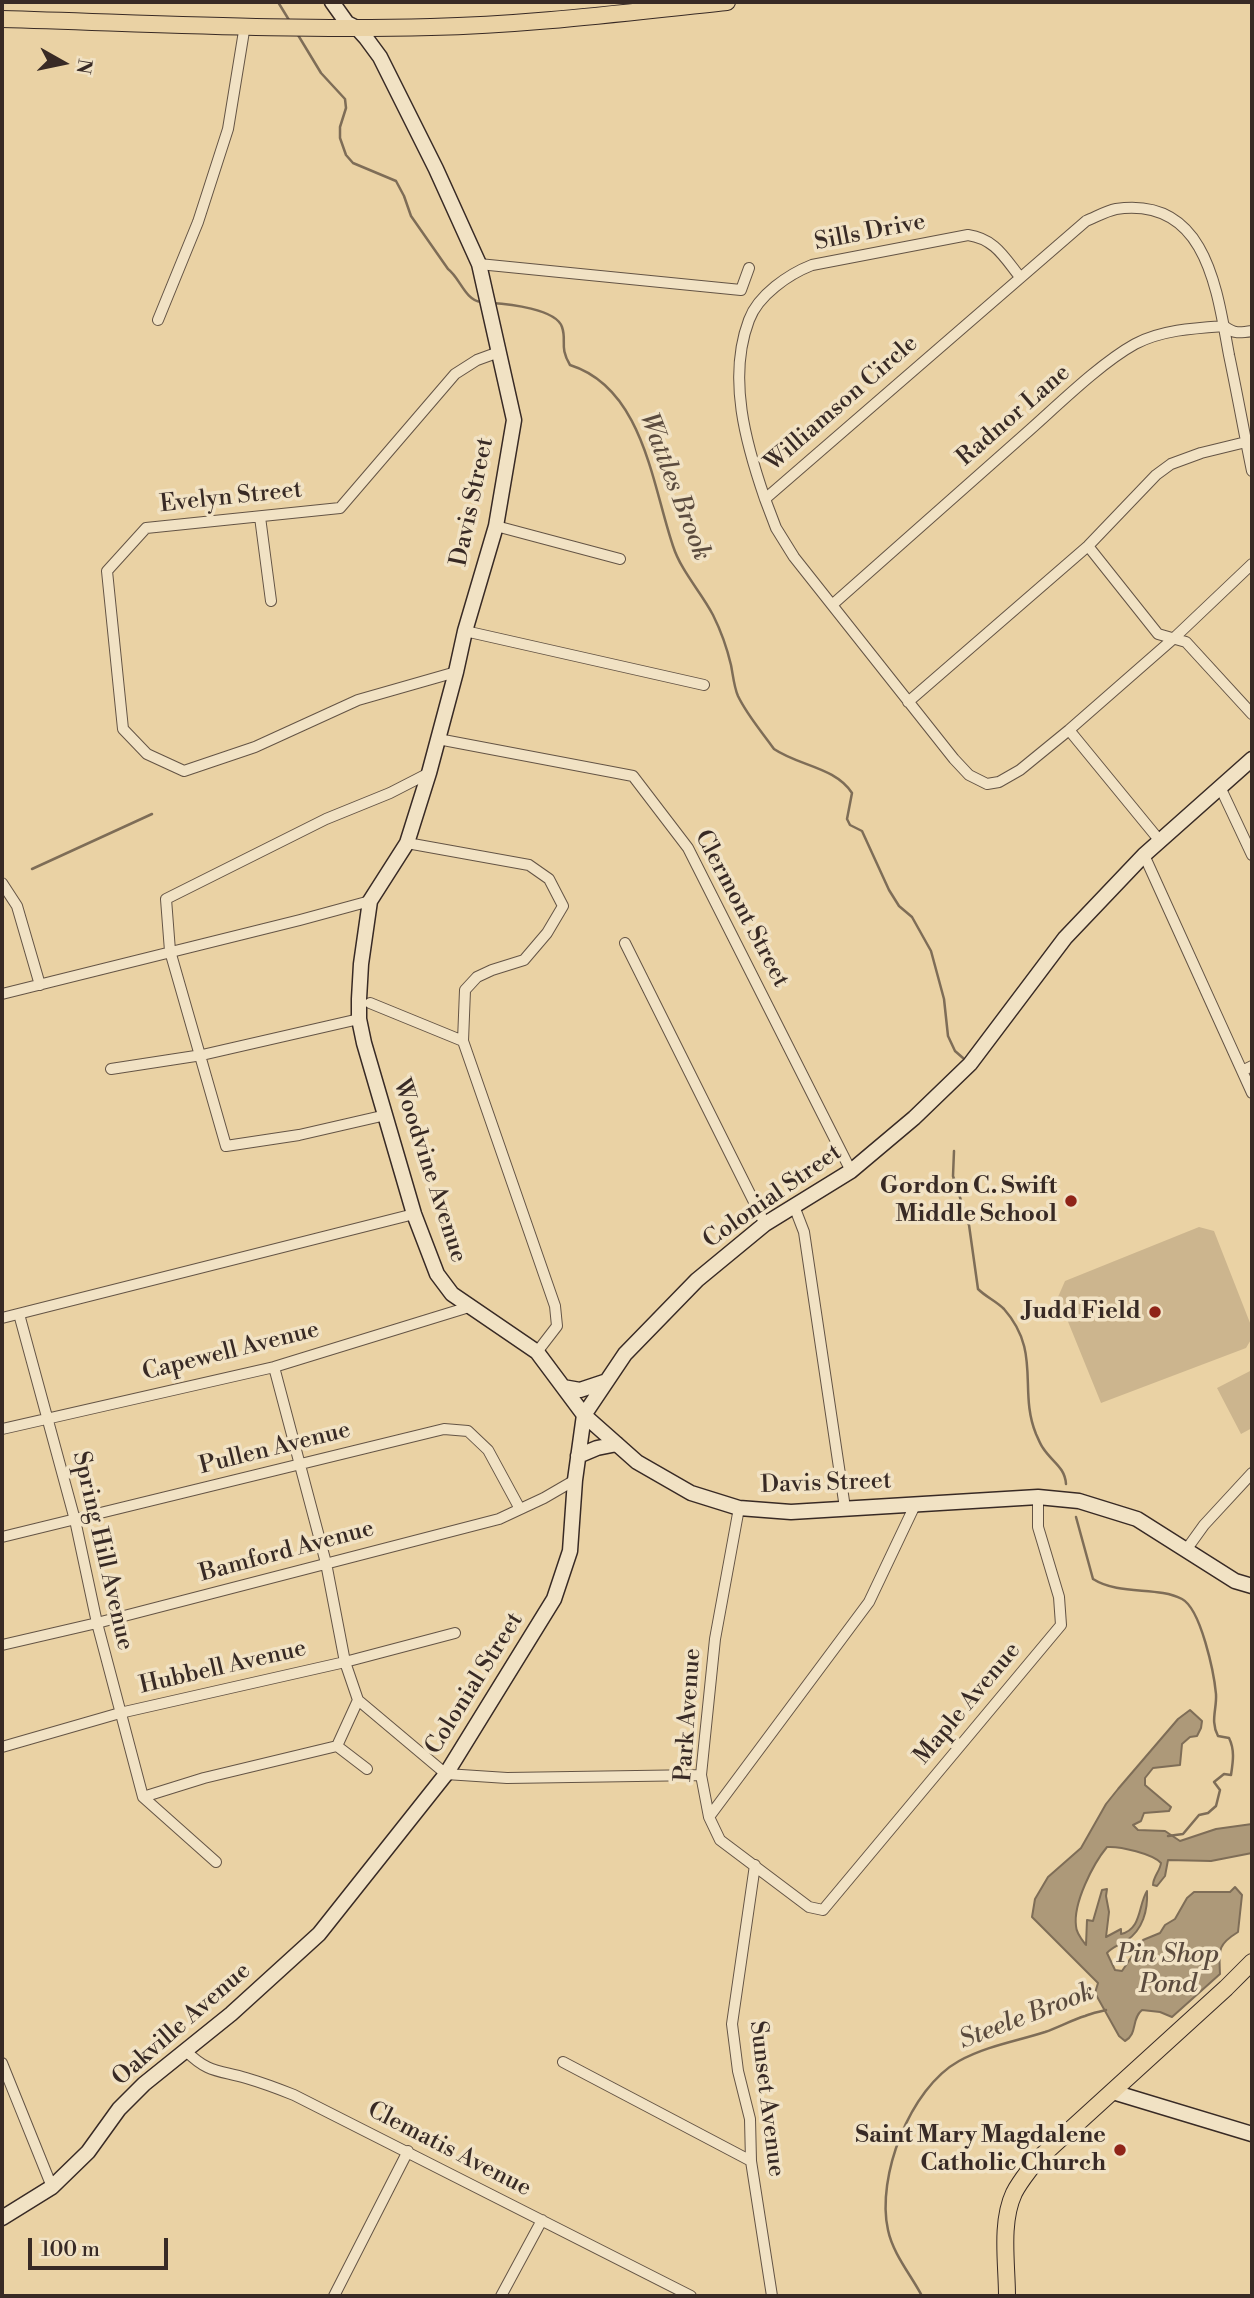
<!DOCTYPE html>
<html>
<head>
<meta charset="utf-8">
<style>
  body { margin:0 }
  #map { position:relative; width:1254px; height:2298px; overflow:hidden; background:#ead2a4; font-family:"Libre Bodoni",serif }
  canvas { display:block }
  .frame { position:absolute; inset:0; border:4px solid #382a25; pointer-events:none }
  .north { position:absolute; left:28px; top:28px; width:70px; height:70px; -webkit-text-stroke:5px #f1e2c4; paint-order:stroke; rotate:99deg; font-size:19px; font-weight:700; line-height:28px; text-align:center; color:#382a25 }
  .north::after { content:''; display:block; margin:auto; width:24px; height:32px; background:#382a25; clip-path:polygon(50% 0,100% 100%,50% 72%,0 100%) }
  .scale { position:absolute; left:28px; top:2238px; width:140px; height:32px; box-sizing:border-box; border:4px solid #382a25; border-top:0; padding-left:9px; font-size:21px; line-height:24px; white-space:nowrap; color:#382a25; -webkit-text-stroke:5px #f1e2c4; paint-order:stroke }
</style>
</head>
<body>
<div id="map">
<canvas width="1254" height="2298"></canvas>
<div class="frame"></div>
<div class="north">N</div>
<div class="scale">100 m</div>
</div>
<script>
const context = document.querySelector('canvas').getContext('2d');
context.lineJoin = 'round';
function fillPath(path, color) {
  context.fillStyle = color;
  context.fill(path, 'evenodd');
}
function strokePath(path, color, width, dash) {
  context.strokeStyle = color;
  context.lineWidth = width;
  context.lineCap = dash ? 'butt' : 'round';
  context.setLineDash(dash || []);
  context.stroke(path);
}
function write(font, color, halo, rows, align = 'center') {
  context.font = font + ' "Libre Bodoni",serif';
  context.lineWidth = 7;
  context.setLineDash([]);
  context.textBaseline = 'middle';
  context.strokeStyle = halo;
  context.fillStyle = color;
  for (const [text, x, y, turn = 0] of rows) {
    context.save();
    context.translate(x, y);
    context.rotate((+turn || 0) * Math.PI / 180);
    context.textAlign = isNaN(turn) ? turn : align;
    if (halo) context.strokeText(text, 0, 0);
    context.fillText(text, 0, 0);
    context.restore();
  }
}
const green = new Path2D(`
  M1199,1227L1214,1231L1252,1328V1338L1246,1348L1101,1403L1058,1297L1065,1281Z
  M1252,1370V1428L1241,1434L1217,1388Z`);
const water = new Path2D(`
  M1190,1710L1202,1721L1201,1728L1197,1736L1190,1737L1182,1744L1180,1765L1153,1768L1145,1778V1785L1171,1807L1169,1811L1144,1813L1141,1821L1133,1825L1138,1830L1165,1831L1180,1841L1216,1829L1252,1824V1853L1211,1861L1168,1860L1165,1876L1157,1886L1153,1885C1153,1877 1160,1871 1161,1863C1153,1854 1120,1846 1107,1847C1093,1864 1073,1903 1076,1926C1076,1933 1082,1940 1086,1945L1087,1920L1093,1921L1102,1890L1107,1889L1106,1896L1109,1912L1106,1937L1121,1929V1934C1142,1929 1138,1905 1147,1891C1148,1910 1143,1930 1126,1941C1119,1945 1112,1947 1107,1953L1115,1970L1122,1971L1143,1940L1160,1933L1165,1925L1175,1919L1187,1898L1194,1892H1230L1235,1887L1242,1895L1238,1932C1217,1945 1219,1950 1220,1974L1172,2017L1160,2012L1142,2010C1131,2019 1138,2034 1125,2041L1119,2036L1095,1993L1098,1983L1032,1917L1035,1899L1048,1877L1081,1848L1106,1804L1118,1789L1178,1719Z`);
const stream = new Path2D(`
  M278,2L289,20
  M298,35L321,73L345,99L346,108L340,127V138L346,155L353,163L396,181L404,196L411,216L448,269C460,278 465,300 481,302
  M491,303C509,304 556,309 562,327C567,341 559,347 570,365C643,388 652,484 673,546C681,571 701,592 713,615C721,631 727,648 731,665C733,675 734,687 738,696C747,715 762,732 774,749C799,766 835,767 852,793L847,819L850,825L862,831L889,890L899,906L912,917L931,951L944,999L948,1036L955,1051L963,1058
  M32,869L152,814
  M954,1151L953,1176L969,1225L978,1289C986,1297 996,1301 1004,1309C1042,1352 1018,1390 1036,1434C1038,1438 1040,1444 1043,1448C1052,1462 1065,1467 1066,1484
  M1076,1517L1093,1579C1120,1596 1157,1586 1182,1599C1201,1609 1214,1673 1216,1694C1217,1709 1210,1721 1218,1736L1229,1738C1235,1750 1233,1762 1231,1775L1224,1774L1214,1782L1220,1790L1216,1806L1208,1813L1199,1815L1183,1834L1168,1836
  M922,2296C911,2275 893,2254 888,2230C876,2177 910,2088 959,2061C986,2046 1017,2041 1045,2032C1059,2027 1072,2020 1085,2016C1092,2013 1099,2012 1106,2010`);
const street = new Path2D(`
  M479,264L741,290L749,268
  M158,320L198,222L228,129L245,25
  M1252,471C1244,432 1237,393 1229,355C1217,291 1207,196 1116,209C1106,211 1096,217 1086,221L765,499L776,528L794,557L954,759L969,775L987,784L999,782L1020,770L1069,730L1173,639L1252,564
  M765,499C746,444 727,378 749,320C758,295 789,274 812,265L968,235C995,239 1004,257 1020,277
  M260,517L271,601
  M496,526L620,559
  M1088,546L1158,634L1186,642L1252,714
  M832,605C896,549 960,492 1024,435C1056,407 1099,364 1135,344C1161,330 1195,328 1224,326C1234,334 1240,333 1252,331
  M465,631L704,685
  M456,672L358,700L255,747L184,771L147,754L123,729L107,571L146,528L340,508L455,374L477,360L499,352
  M908,702L1088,546L1156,475L1171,464L1201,453L1246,442
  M1069,730L1160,841
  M438,739L633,776L688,848L851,1171
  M1221,789L1252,855
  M407,843L529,865L549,879L563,906L547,933L524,960L492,970L477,977L465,990L463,1041L555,1306L557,1326L537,1352
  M1144,855L1252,1093
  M2,883L17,906L40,985
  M625,943L765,1224
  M2,994L300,920L370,901
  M370,1003L463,1041
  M111,1069L202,1055L359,1019
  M1242,1071L1252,1066
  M386,1115L299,1135L226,1146L170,951L166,899L326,819L390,793L429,773
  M794,1206L804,1232L845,1508
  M19,1314L75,1520L97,1623L143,1797
  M2,1318L414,1214
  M274,1367L326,1563L345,1662L358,1700L337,1746
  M2,1429L274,1367L469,1307
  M739,1508L715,1639L701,1775L709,1817L720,1840L809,1907L823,1910L1061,1625L1059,1597L1038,1527V1497
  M2,1537L444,1429L468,1431L488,1450L520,1509
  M1186,1550L1204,1525L1252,1473
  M2,1645L97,1623L499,1519L544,1498L575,1480
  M358,1700L446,1774L507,1778L701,1775
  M337,1746L367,1769
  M2,1747L120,1713L345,1662L455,1633
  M143,1797L204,1778L337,1746
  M143,1797L216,1862
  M709,1817L869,1602L916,1503
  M755,1865L732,2024L738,2071L750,2119L751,2161L772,2296
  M186,2051C208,2073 218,2070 246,2078C263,2083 279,2089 294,2095L691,2296
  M563,2062L751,2161
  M2,2063L52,2187
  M334,2296L408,2151
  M501,2296L542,2220`);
const secondary = new Path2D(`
  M332,2L347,23L357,28L366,38L380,57L436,169L479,264L514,420L496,526L465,631L456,672L429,773L407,843L370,901L361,964L359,999V1019L364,1043L414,1214L437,1274L452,1294L537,1352L584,1415L637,1462L691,1493L739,1508L791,1512L1038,1497L1079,1501L1137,1519L1235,1581L1252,1586
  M563,1387L580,1390L607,1381
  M578,1456L597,1448L617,1444
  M1113,2092L1252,2134
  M2,2218L52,2187L88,2152L119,2109L144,2084L231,2014L319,1934L446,1774L554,1599L570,1551L575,1480L584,1415L625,1354L697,1280L765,1224L851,1171L914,1118L970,1064L1065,938L1144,855L1252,759`);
const primary = new Path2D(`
  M2,19C145,23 288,31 431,27C530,25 629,12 727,2
  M1007,2296C1007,2264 1000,2223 1014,2193C1020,2181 1029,2171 1036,2161L1226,1988L1252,1962`);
const markers = [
  [1071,1201,7,"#8f2418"],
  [1155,1312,7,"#8f2418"],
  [1120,2150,7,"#8f2418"]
];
const streetNames = [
  ["Sills Drive",870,233,-11],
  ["Williamson Circle",842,404,-41],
  ["Radnor Lane",1014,416,-41],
  ["Evelyn Street",231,498,-6],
  ["Davis Street",473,502,-78],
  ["Clermont Street",741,909,62],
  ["Woodvine Avenue",429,1171,72],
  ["Colonial Street",773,1197,-35],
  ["Capewell Avenue",231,1352,-14],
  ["Pullen Avenue",275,1449,-14],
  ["Davis Street",826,1484,-2],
  ["Spring Hill Avenue",102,1551,77],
  ["Bamford Avenue",287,1552,-15],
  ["Hubbell Avenue",223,1668,-13],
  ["Colonial Street",475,1684,-58],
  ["Maple Avenue",968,1704,-50],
  ["Park Avenue",689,1715,-86],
  ["Oakville Avenue",182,2025,-41],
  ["Sunset Avenue",766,2099,83],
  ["Clematis Avenue",449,2150,27]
];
const poiNames = [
  ["Gordon C. Swift",1057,1187],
  ["Middle School",1057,1215],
  ["Judd Field",1141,1312],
  ["Saint Mary Magdalene",1106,2136],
  ["Catholic Church",1106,2164]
];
const waterNames = [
  ["Wattles Brook",674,487,69],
  ["Pin Shop",1168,1956],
  ["Pond",1168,1986],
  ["Steele Brook",1027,2017,-21]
];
fillPath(green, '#ccb58e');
fillPath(water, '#ad9979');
strokePath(water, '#7e6d57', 2);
strokePath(stream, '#7e6d57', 2.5);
strokePath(street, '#645445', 12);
strokePath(secondary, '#382a25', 17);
strokePath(primary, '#382a25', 18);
strokePath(street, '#f1e2c4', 10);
strokePath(secondary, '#f1e2c4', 14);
strokePath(primary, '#ead2a4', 16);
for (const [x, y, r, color] of markers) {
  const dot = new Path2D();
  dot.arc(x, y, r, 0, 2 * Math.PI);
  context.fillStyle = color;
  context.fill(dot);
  strokePath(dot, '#f1e2c4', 2.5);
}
write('24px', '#382a25', '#f1e2c4', streetNames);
write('bold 24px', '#382a25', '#f1e2c4', poiNames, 'right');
write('italic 26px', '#5b4b3e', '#f1e2c4', waterNames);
</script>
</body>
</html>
